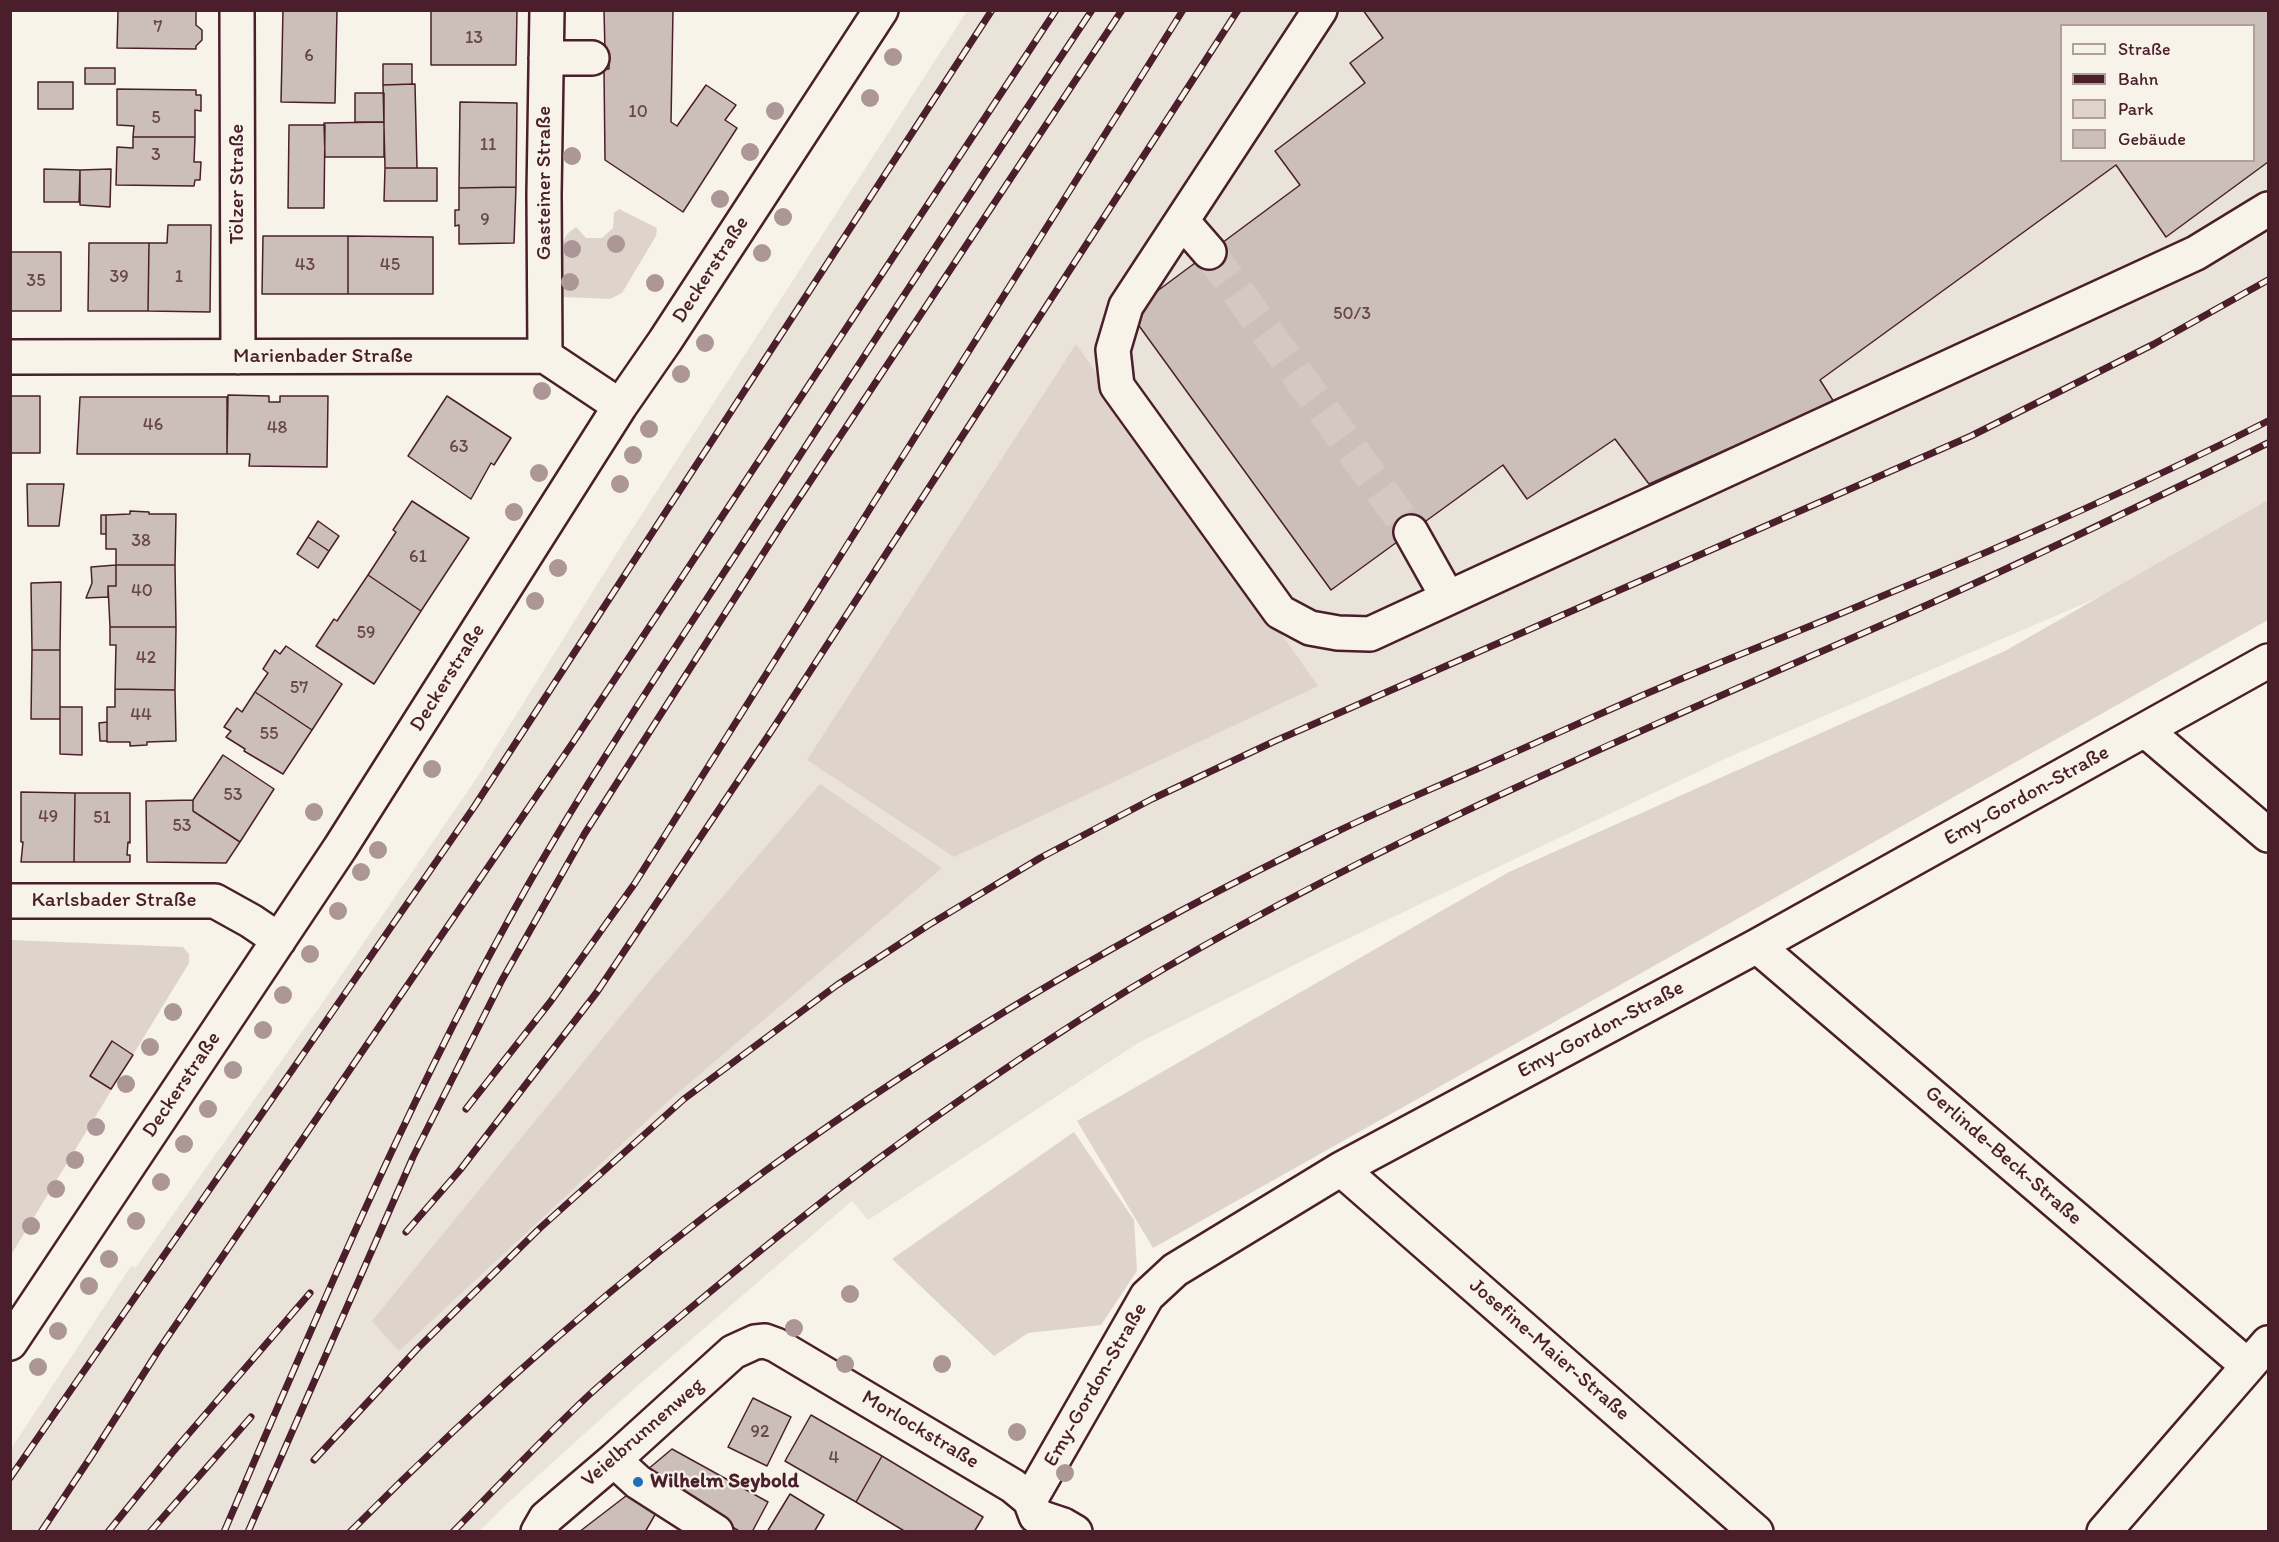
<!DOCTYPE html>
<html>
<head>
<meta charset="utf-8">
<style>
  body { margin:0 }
  #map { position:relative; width:2279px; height:1542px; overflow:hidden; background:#f7f3e8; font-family:Itim,sans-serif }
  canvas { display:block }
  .frame { position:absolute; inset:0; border:12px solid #4a1f2b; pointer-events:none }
  .legend { position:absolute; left:2060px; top:24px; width:195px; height:138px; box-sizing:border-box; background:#f7f3e8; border:2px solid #b29e9c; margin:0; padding:8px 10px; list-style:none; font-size:18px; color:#4a1f2b }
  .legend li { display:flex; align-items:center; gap:12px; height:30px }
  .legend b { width:30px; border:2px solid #b29e9c }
</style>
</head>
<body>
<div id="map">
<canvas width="2279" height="1542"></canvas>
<div class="frame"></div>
<ul class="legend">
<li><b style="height:8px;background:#f7f3e8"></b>Straße</li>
<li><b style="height:8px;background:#4a1f2b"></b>Bahn</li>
<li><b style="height:16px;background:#ded4cc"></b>Park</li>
<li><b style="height:16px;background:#ccbfb9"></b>Gebäude</li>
</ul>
</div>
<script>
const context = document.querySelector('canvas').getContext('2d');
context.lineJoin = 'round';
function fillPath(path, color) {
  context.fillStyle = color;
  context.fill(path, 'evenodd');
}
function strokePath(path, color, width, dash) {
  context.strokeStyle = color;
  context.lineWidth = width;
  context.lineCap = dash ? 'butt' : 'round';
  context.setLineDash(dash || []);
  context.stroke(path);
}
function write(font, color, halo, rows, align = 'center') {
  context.font = font + ' Itim,sans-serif';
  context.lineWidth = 4.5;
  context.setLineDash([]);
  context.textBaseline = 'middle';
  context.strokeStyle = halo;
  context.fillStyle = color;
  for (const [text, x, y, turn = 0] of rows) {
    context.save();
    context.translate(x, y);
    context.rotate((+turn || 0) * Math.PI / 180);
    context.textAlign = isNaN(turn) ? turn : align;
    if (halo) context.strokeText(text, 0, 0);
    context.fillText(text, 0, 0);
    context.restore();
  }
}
const built = new Path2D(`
  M967,11H2268V524L1729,757L1328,948L1138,1043L868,1220L852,1201L635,1388L509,1502L479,1531L11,1532V1449L131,1266L136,1267L316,1012L478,776L618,551ZM2062,26H2254V160H2062Z`);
const green = new Path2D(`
  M619,209L657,228L656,236L622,293L610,299L562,297V244L567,234L576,227L586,238H602L613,228L614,213Z
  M1076,344L1318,686L954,857L807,760Z
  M2268,500V620L1153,1248L1077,1121L1509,872L2005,651Z
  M820,784L942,868L666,1103L399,1351L372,1321L642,990Z
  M11,940L183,947L189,954V963L11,1255Z
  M1074,1132L1134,1220L1137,1271L1101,1325L1028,1333L994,1356L892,1259Z`);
const building = new Path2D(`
  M196,10V25L202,30V40L196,46V49L117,48L118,11Z
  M283,10H337L335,103L281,102Z
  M431,10H517L516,65H431Z
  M604,10H673L671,122L677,126L706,85L736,105L725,120L737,128L683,212L605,160L604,69H609V52H605Z
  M1363,10H2268V162L2166,237L2116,165L1820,380L1834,402L1649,484L1615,439L1527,499L1503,465L1331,590L1129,312L1300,185L1275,151L1365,83L1350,63L1383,38ZM2062,26H2254V160H2062Z
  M383,64H412V84L383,85Z
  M85,68H115V84H85Z
  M38,82H73V109H38Z
  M415,84L417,168H385L383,85Z
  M117,89L196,90V95H201V111L195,110V137H133L134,126L117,125Z
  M355,93H384V122H355Z
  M460,102L517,103L516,187L459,188Z
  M384,122V157H325L324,123Z
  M289,125H325L324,208H288Z
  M133,137H195L194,162H201L200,180H195L194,186L116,185L117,147L133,148Z
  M385,168H437V201H384Z
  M44,169L80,170L79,202H44Z
  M111,169L110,207L80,205V170Z
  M516,187L514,243L459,244V225L455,226V210H459V188Z
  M168,225H211L210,312L148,311L149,243H167Z
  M263,236H348V294H262Z
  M348,236L433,237V294H348Z
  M89,243H149L148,311H88Z
  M10,252H61V311H10Z
  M228,395L269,396V402H280V396H328L327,467L249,466L250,454H227Z
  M10,396H40V453H10Z
  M447,396L511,438L494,465L491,463L471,499L408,456Z
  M80,397H227V454H77Z
  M27,484H64L59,526H28Z
  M412,501L469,538L421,611L368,575L396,532L393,530Z
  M130,511L149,512V514H176L175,565H116V549H106V515L130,514Z
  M101,515H106V534H101Z
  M318,521L339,536L329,551L308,537Z
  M308,537L329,551L318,568L297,554Z
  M116,565H175L176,627H110L108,586H116Z
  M116,565V586H108V597L86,598L92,583L91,567Z
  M368,575L421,611L374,684L316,646L334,619L337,621Z
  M61,582L60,650H32L31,583Z
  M110,627H176L175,690L115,689L116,645H110Z
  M286,646L342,684L312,730L255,692L268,673L263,669L275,650L280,654Z
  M32,650H60V719H31Z
  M115,689L175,690L176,741L147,742V745L130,746V742H107V707H115Z
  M255,692L312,730L283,774L244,751L245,749L226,737L231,731L224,727L237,708L242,712Z
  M60,707H82V755L60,754Z
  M107,722V741H100L99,723Z
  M223,755L274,789L240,842L193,811V800Z
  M21,792L75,793L74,862H21L23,842H21Z
  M75,793H130V843L128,842L127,855H130V862H74Z
  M193,800V811L240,842L226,863L147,862L146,801Z
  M112,1041L133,1055L111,1089L90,1076Z
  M753,1398L791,1417L767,1466L728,1447Z
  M811,1415L882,1456L856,1502L785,1461Z
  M672,1449L768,1502L752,1532H741L641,1475Z
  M882,1456L983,1517L974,1532H906L856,1502Z
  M635,1489L656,1513L645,1532H579Z
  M790,1494L824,1515L814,1532H767Z`);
const minorTunnel = new Path2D(`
  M1209,252L1411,532`);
const minor = new Path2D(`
  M237,10L238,357
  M1320,10L1126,306L1113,350L1117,386L1280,612L1310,628L1338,633L1370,634L2196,253L2268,209
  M546,58H592
  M1182,221L1209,252
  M545,356L544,194L547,10
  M10,357L545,356L620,406
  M1411,532L1448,598
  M2145,730L2268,835
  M10,901H215L251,921L279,940
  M1757,946L2248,1366
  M1341,1169L1756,1532
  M10,1343L340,848L620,406L665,341L881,10
  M614,1460L638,1482L716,1532
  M1030,1500L1147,1296L1175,1270L1341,1169L1757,946L2268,661
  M538,1532L546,1518L614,1460L733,1352L755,1342L765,1341L776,1345L1013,1486L1030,1500L1036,1516L1063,1525L1075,1532
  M2104,1532L2268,1343`);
const rail = new Path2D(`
  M466,1109L551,1001L635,883L1183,10
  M406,1232L460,1170L597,992L774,727L1238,10
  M314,1460L417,1349L540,1228L684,1099L837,985L927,926L1040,858L1152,799L1275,741L1971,436L2154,344L2268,280
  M10,1478L474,807L992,10
  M41,1532L92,1455L158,1351L574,741L1056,10
  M108,1532L172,1453L310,1293
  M150,1532L251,1417
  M224,1532C318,1313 411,1092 528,885C596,765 674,650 749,534C862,359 976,184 1092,10
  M248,1532L413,1157L502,980L585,833L784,521L1122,10
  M350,1532C479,1402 617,1279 765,1171C944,1041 1135,929 1334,833C1381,810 1429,790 1477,769C1539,742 1600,713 1662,687C1734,656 1808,628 1880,597C2011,543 2142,485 2268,421
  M453,1532C498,1486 542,1439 589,1395C634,1354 681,1316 728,1277C855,1172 988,1075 1128,990C1373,842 1639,732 1900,617C2025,562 2146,503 2268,443`);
const trees = [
  [893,57],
  [870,98],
  [775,111],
  [750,152],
  [572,156],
  [720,199],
  [783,217],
  [616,244],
  [572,249],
  [762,253],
  [570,282],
  [655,283],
  [705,343],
  [681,374],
  [542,391],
  [649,429],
  [633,455],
  [539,473],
  [620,484],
  [514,512],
  [558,568],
  [535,601],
  [432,769],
  [314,812],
  [378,850],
  [361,872],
  [338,911],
  [310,954],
  [283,995],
  [173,1012],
  [263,1030],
  [150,1047],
  [233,1070],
  [126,1084],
  [208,1109],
  [96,1127],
  [184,1144],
  [75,1160],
  [161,1182],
  [56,1189],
  [136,1221],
  [31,1226],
  [109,1259],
  [89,1286],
  [850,1294],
  [794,1328],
  [58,1331],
  [845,1364],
  [942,1364],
  [38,1367],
  [1017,1432],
  [1065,1473]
];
const markers = [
  [638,1482,6,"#1f6fb2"]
];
const numberNames = [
  ["7",158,27],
  ["13",474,38],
  ["6",309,56],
  ["10",638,112],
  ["5",156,118],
  ["11",488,145],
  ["3",156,155],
  ["9",485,220],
  ["43",305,265],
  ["45",390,265],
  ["39",119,277],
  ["1",179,277],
  ["35",36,281],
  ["50/3",1352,314],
  ["46",153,425],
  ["48",277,428],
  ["63",459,447],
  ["38",141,541],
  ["61",418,557],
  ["40",142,591],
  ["59",366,633],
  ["42",146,658],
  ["57",299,688],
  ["44",141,715],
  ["55",269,734],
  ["53",233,795],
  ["49",48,817],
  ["51",102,818],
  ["53",182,826],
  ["92",760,1432],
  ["4",834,1458]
];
const streetNames = [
  ["Gasteiner Straße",545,183,-90],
  ["Tölzer Straße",238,184,-90],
  ["Deckerstraße",711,270,-57],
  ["Marienbader Straße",323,357],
  ["Deckerstraße",448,678,-58],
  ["Emy-Gordon-Straße",2027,796,-29],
  ["Karlsbader Straße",114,901],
  ["Emy-Gordon-Straße",1601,1030,-28],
  ["Deckerstraße",182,1085,-56],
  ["Gerlinde-Beck-Straße",2003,1156,41],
  ["Josefine-Maier-Straße",1549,1350,41],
  ["Emy-Gordon-Straße",1096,1385,-60],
  ["Morlockstraße",920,1430,31],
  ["Veielbrunnenweg",643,1433,-41]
];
const poiNames = [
  ["Wilhelm Seybold",650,1482]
];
fillPath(built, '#eae3da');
fillPath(green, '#ded4cc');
fillPath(building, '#ccbfb9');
strokePath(building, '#4a1f2b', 1.5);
strokePath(minorTunnel, '#d4c9c2', 33, [33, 16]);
strokePath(minor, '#4a1f2b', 38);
strokePath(minor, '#f7f3e8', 33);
strokePath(rail, '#4a1f2b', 7);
strokePath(rail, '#f7f3e8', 4.5, [14]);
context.fillStyle = '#ac9796';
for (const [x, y] of trees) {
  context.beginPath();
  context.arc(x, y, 9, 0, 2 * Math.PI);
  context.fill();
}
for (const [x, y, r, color] of markers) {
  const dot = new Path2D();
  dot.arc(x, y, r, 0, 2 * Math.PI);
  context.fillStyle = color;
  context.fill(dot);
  strokePath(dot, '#f7f3e8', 2);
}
write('18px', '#6a474e', null, numberNames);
write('21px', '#4a1f2b', '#f7f3e8', streetNames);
write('bold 21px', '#4a1f2b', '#f7f3e8', poiNames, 'left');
</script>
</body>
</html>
